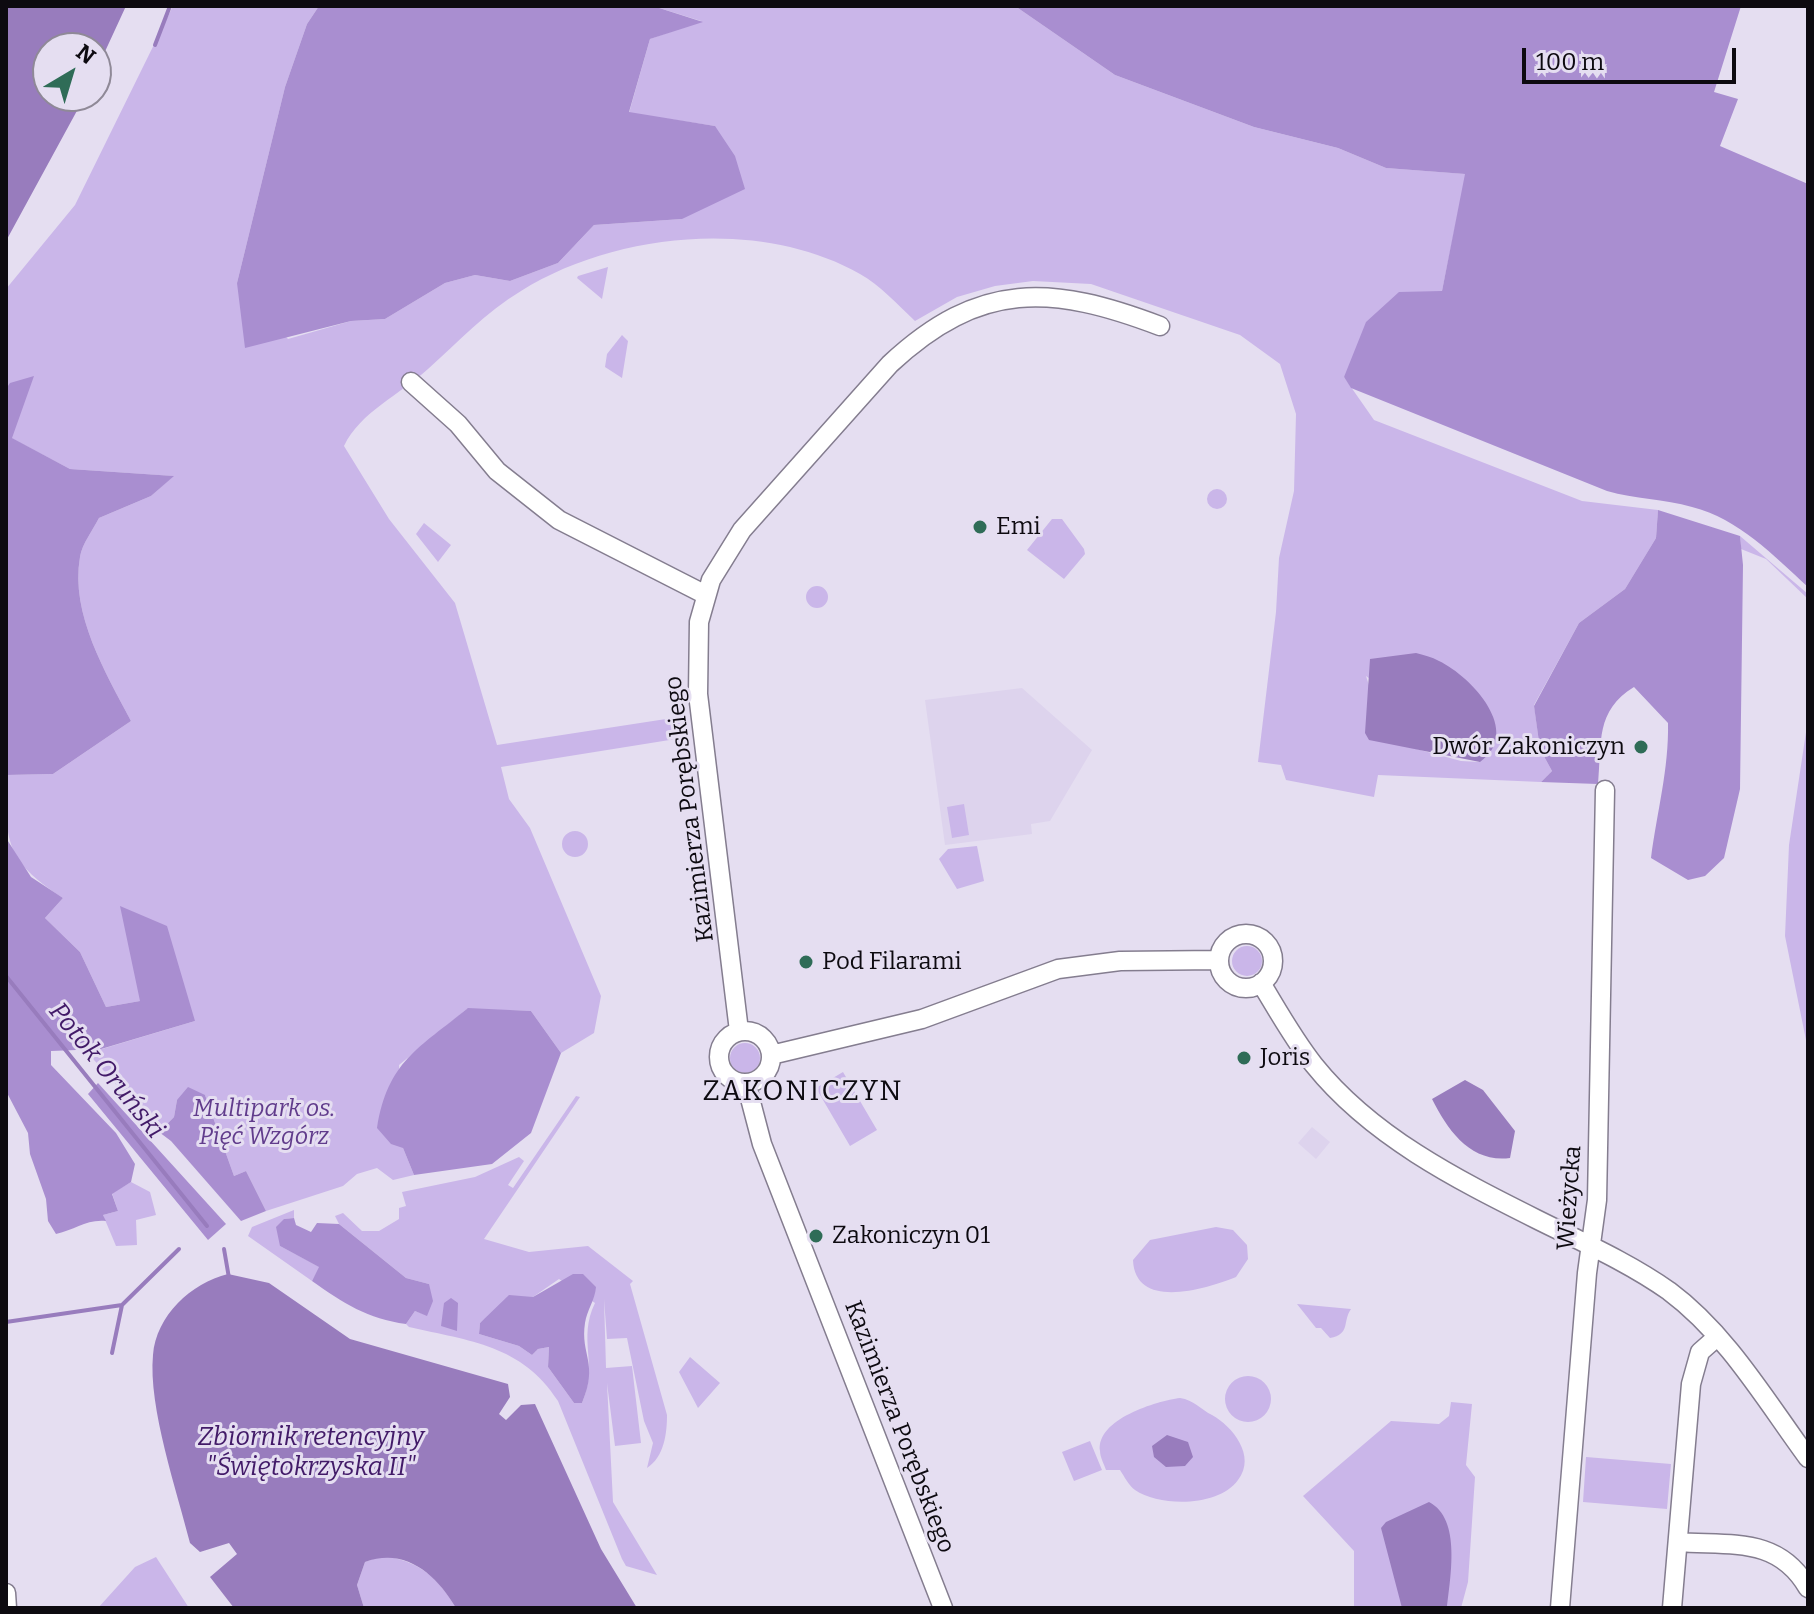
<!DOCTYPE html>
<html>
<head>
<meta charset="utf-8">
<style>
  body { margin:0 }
  #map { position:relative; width:1814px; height:1614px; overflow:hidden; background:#e5def1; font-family:Bitter,serif }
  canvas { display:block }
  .frame { position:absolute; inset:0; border:8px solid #0d0a10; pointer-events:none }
  .north { position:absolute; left:32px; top:32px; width:80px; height:80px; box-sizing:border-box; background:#e5def1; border:2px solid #8f8997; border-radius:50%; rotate:38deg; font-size:22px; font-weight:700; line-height:32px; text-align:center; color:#0d0a10 }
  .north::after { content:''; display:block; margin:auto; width:28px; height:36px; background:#2f6c57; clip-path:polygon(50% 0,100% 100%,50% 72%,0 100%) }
  .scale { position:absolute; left:1522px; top:48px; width:214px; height:36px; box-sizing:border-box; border:4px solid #0d0a10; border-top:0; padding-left:10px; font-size:24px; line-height:28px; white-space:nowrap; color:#0d0a10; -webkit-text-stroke:6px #e5def1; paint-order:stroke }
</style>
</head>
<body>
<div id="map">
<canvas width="1814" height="1614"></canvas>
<div class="frame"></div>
<div class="north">N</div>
<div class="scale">100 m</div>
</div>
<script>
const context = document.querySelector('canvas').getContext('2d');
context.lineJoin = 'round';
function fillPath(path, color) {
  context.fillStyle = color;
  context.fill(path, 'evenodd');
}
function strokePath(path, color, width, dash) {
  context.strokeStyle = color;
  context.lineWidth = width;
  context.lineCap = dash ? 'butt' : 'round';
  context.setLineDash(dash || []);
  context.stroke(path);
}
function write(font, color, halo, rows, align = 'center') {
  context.font = font + ' Bitter,serif';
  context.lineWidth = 6;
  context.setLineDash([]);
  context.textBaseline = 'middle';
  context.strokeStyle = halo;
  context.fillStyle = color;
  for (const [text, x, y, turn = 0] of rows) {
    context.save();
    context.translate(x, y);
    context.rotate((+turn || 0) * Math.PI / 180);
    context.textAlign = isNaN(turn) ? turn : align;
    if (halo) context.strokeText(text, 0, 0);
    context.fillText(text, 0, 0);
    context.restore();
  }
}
const built = new Path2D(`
  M1022,688L1092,750L1050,821L1031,824L1032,834L945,845L925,700Z
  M1312,1127L1330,1142L1316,1159L1298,1143Z`);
const green = new Path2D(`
  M173,6H319L307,24L285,87L237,283L288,339L351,321L385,319L445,283L475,275L510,281L558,263L594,225L682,219L715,126L629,113L650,39L701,21L653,6H1015L1115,75L1254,127L1338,148L1386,168L1466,174L1442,291L1344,377L1374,420L1582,501L1658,510L1656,538L1625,589L1579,623L1534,705L1540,749L1552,771L1541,782L1378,775L1374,797L1286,780L1281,765L1258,762L1276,612L1279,558L1294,491L1296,414L1280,364L1240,335L1091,284L1033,281L995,286L957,297L915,321C898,305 880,285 860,274C761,218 616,232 521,291C486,312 458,342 428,369C401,394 360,412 344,446L389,519L455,603L497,745L679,717L682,738L501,767L509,799L530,828L601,996L594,1033L561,1053L531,1011L467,1009L399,1065L403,1148L414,1175L393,1180L377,1168L357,1174L343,1186L266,1211L246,1171L234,1176L205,1095L177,1100L174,1117L159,1132L85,1050L102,1049L195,1021L140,1001L106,1007L80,952L45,918L63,898C3,859 6,841 6,775L53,774L131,721C106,673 70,614 80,557C82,544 93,530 99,518L151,496L173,476L70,469L11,438L6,389V289L75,205ZM1366,676L1480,762L1461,761L1387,741Z
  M608,267L602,299L577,278L578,276Z
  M622,335L628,341L622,378L605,367L607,354Z
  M1207 499a10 10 0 1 1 20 0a10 10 0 1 1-20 0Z
  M1052,519H1062L1084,549L1085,554L1064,579L1027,550Z
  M424,523L451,545L438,562L416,534Z
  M1740,536L1808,594V599L1766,559L1741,549Z
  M806 597a11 11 0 1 1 22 0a11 11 0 1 1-22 0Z
  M1808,719V1050L1785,936L1789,845Z
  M964,804L969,835L952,838L947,807Z
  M562 844a13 13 0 1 1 26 0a13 13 0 1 1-26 0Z
  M977,846L984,881L957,889L939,859L948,849Z
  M1232 961a15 15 0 1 1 30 0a15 15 0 1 1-30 0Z
  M730 1058a15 15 0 1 1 30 0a15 15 0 1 1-30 0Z
  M843,1072L877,1130L850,1146L816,1088Z
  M576,1096L580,1097L484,1239L529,1252L588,1246L633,1281L630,1284L667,1415C667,1434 664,1457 647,1468L653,1443L644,1421L627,1338L607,1339L604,1299L606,1368L632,1366L641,1443L615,1446L607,1383L613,1502L657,1575L626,1566L622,1559L558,1401C522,1345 470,1341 409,1327L406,1324L415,1311L427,1315L429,1284L406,1278L339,1224L335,1216L343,1213L362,1231H379L399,1219V1208L406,1206L402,1192L475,1177L519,1157L524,1161L508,1185L513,1188ZM559,1279L595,1303C577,1340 599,1364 582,1403H574L548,1367L549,1347L538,1349L532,1355L519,1346L479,1334L480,1323L501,1306L533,1297Z
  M131,1182L150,1192L156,1215L136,1220L137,1245L116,1246L103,1215L118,1211L112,1193Z
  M294,1210V1218L284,1219L280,1246L320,1267L312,1281L248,1236L252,1227Z
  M1216,1227L1233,1230L1247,1245L1248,1259L1236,1277C1206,1289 1135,1311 1133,1260L1150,1240Z
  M1297,1304L1351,1309C1342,1322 1351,1334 1330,1338L1321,1328H1316Z
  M690,1357L720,1383L698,1408L679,1372Z
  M1225 1399a23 23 0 1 1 46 0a23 23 0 1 1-46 0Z
  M1180,1398C1194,1400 1200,1409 1212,1415C1232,1426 1257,1456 1238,1480C1219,1507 1160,1507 1135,1490C1129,1486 1124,1476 1120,1470H1106C1104,1464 1100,1457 1100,1451C1096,1419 1157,1401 1180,1398Z
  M1451,1402L1472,1404L1466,1465L1475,1477L1468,1582L1461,1608H1354V1551L1303,1496L1391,1421L1439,1424L1449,1416Z
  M1090,1441L1102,1470L1074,1481L1062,1452Z
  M1586,1457L1671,1464L1667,1509L1583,1502Z
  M381,1556C418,1560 437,1576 456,1608H364L357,1585L365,1562Z
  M156,1557L189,1608H98L135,1567Z`);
const forest = new Path2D(`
  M319,6H653L703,22L650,39L629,112L715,126L735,156L745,189L682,219L594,225L558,263L510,281L475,275L445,283L385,319L351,321L245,348L237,283L285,87L307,24Z
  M1015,6H1741L1714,92L1738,99L1720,146L1808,184V587C1773,555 1739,519 1692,507C1664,499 1635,499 1607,491L1351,388L1344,377L1366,322L1399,292L1442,291L1465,174L1386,168L1338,148L1254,127L1115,75Z
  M34,376L12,438L70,469L174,476L151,496L99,518C93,530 82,544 80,557C70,614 106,673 131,721L53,774L6,775V389L10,383Z
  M1658,510L1740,536L1743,565L1740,789L1724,858L1705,876L1688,880L1651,858C1657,812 1669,769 1668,723L1634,687C1595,711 1602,742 1598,784L1541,782L1552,771L1540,749L1534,706L1579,623L1625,589L1656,538Z
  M6,838L31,877L63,898L45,918L80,952L106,1007L140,1001L120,906L167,926L195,1021L101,1049L51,1051V1065L116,1133L135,1164L131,1182L112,1194L118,1211L103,1215L106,1221C86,1219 75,1230 56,1234L48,1221L46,1199L30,1154L28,1133L6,1091Z
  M468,1008L531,1011L561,1053L531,1133L492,1164L414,1175L403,1148L391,1144L377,1128C388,1061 418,1049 468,1008Z
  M98,1083L226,1224L208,1240L88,1094Z
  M188,1087L205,1095L234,1176L246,1171L266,1211L241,1221L171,1141L159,1132L174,1117L177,1100Z
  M294,1218L296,1225L311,1232L317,1223L339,1224L406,1278L429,1284L433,1301L427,1316L415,1311L406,1324C368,1319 343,1303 312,1281L319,1267L280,1246L276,1227L284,1219Z
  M573,1274H583L596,1287C595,1300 587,1310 585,1323C580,1355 599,1363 582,1403H574L548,1367L549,1347L538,1349L532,1355L519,1346L479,1334L480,1323L509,1295L533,1297Z
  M451,1298L458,1303L457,1331L441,1326L444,1303Z`);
const water = new Path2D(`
  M6,6H126L96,71V48H48V96H85L6,241Z
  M1416,653C1423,655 1432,657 1439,661C1472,677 1523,732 1480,762L1369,740L1365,733L1370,659Z
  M1465,1080L1483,1090L1515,1131L1510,1158C1471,1163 1448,1131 1432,1099Z
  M228,1274L269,1283L350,1339L508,1384L510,1397L499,1414L506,1420L521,1405L535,1404L601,1549L637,1608H456C436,1574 405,1547 365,1562L357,1585L364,1608H234L210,1577L237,1554L229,1543L200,1552L190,1543C177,1491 148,1407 153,1355C156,1316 191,1283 228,1274Z
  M1167,1435L1188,1442L1193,1457L1185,1466L1166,1467L1154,1457L1152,1446Z
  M1429,1502C1462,1519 1450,1578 1447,1608H1402L1381,1528L1386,1522Z`);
const stream = new Path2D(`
  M155,45L170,6
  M6,976L207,1226
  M224,1249L229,1278
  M6,1322L122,1305
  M112,1353L122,1305L179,1249`);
const minor = new Path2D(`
  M411,382L458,424L497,471L559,520L706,595
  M1219 961a27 27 0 1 1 54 0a27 27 0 1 1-54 0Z
  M1261,983C1278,1011 1294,1040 1314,1065C1371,1136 1456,1179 1536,1219C1580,1241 1628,1262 1669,1291C1727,1334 1766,1401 1808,1458
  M739,1031L698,694L699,622L711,580L742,530L890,364C980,280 1052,285 1160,326
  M719 1057a26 26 0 1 1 52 0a26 26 0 1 1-52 0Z
  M771,1055L922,1019L1058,969L1120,961L1219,960
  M746,1083L762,1144L943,1608
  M1678,1542C1731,1546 1778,1536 1808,1588
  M6,1593L7,1608
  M1560,1608L1587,1273L1597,1200L1605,790
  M1672,1608L1691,1384L1700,1352L1717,1337`);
const markers = [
  [980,527,8,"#2f6c57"],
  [1641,747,8,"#2f6c57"],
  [806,962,8,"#2f6c57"],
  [1244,1058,8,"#2f6c57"],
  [816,1236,8,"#2f6c57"]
];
const poiNames = [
  ["Emi",996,527],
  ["Dwór Zakoniczyn",1625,747,"right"],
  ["Pod Filarami",822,962],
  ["Joris",1260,1058],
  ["Zakoniczyn 01",832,1236]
];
const streetNames = [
  ["Kazimierza Porębskiego",690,809,-97],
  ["Wieżycka",1570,1198,-86],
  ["Kazimierza Porębskiego",899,1427,69]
];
const parkNames = [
  ["Multipark os.",264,1109],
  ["Pięć Wzgórz",264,1137]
];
const waterNames = [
  ["Potok Oruński",106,1071,51],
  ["Zbiornik retencyjny",311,1438],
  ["\"Świętokrzyska II\"",311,1468]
];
const quarterNames = [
  ["ZAKONICZYN",803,1092]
];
fillPath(built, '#ddd3ed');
fillPath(green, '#cab6e9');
fillPath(forest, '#a98ed0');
fillPath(water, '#987cbd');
strokePath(stream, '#987cbd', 4);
strokePath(minor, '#847d8f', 21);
strokePath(minor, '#fff', 18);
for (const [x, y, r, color] of markers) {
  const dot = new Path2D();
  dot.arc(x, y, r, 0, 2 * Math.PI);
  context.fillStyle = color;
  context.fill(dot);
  strokePath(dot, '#e5def1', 3);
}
write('24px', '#0d0a10', '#e5def1', poiNames, 'left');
write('24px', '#0d0a10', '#e5def1', streetNames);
write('italic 24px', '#613c8c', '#e5def1', parkNames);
write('italic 26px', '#421a68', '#e5def1', waterNames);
context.letterSpacing = '2px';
write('28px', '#0d0a10', '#e5def1', quarterNames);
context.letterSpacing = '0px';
</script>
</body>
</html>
